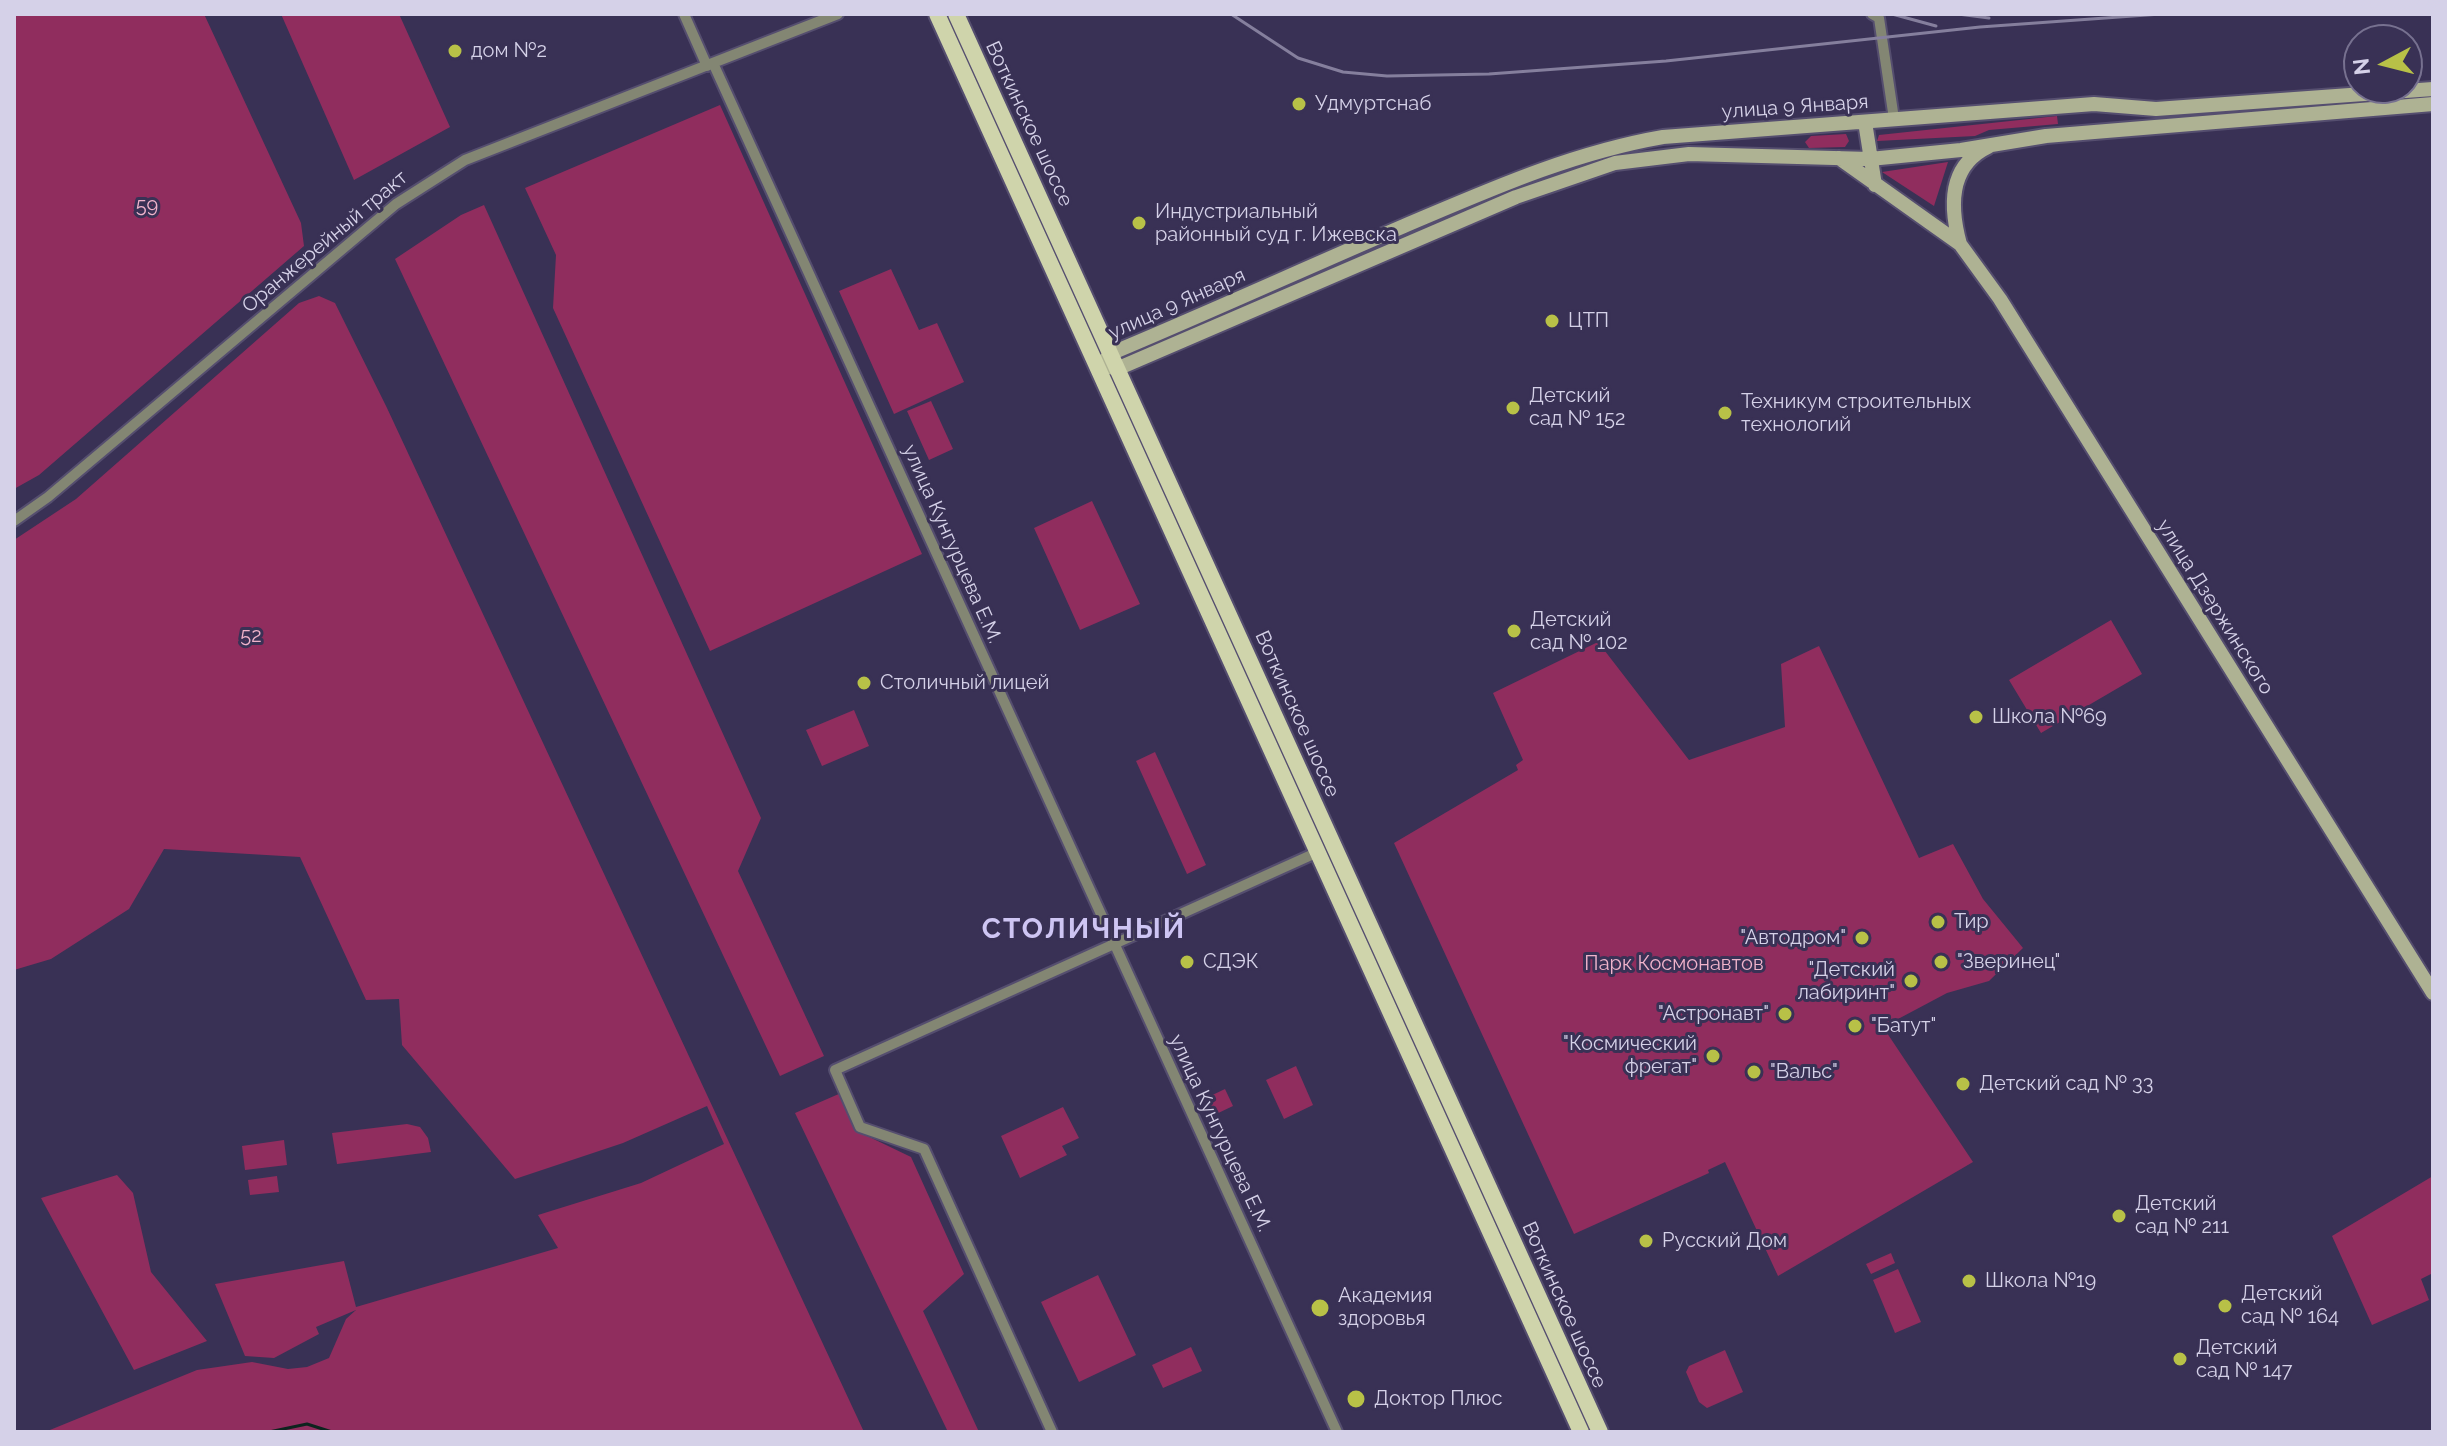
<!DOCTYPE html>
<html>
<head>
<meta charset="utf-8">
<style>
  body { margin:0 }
  #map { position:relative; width:2447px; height:1446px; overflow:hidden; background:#393155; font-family:Raleway,sans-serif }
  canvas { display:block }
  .frame { position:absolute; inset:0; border:16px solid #d5d1e8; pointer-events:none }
  .north { position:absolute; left:2343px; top:24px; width:80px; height:80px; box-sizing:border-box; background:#393155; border:2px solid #777190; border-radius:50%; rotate:263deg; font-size:22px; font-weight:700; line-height:32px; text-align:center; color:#d5d1e8 }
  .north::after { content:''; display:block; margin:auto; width:28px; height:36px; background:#b8c147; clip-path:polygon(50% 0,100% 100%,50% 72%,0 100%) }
</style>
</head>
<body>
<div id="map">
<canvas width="2447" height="1446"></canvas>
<div class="frame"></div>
<div class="north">N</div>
</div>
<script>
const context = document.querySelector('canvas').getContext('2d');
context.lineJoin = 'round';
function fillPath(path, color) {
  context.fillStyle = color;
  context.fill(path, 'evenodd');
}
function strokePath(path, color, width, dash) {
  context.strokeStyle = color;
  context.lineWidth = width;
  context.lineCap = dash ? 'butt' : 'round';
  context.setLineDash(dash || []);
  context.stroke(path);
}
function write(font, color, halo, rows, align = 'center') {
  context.font = font + ' Raleway,sans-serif';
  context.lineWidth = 6;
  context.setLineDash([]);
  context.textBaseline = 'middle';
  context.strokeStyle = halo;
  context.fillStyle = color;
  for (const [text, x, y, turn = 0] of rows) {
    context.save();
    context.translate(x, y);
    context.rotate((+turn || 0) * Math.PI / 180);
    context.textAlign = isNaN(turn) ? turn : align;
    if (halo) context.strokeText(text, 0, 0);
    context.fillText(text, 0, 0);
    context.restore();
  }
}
const green = new Path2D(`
  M14,14H204L301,223L304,246L39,475L14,489Z
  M281,14H399L450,127L354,180Z
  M720,105L922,554L710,651L553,308L556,255L525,188Z
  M2057,116L2058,124L1989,130L1975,136L1877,141L1879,135Z
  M1846,134L1849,141L1845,147L1809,148L1805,142L1811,136Z
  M1948,162L1934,206L1882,172Z
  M484,205L761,818L738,871L824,1056L780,1076L395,259L461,215Z
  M891,269L919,330L937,323L964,382L894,414L839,291Z
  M319,296L335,303L387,408L864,1432H45L197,1370L252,1362L288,1369L307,1367L329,1358L346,1319L356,1310L316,1327L319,1334L274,1358L245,1356L215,1284L344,1261L356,1307L558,1248L538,1215L641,1183L724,1144L707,1106L623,1143L515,1179L402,1045L399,999L366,1000L300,857L164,849L129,909L51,959L14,970V540L76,499L299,303Z
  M931,401L953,449L929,460L907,411Z
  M1092,501L1140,604L1080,630L1034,528Z
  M2111,620L2142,674L2041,733L2009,680Z
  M1598,642L1689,760L1785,727L1781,664L1819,646L1919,858L1953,844L1983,899L2023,948L1989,981L1947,993L1883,1027L1973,1162L1778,1276L1725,1162L1708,1170L1709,1173L1574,1234L1394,843L1518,770L1516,765L1523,760L1493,693Z
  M854,710L869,746L822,766L806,730Z
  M1155,752L1206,865L1187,874L1136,761Z
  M1296,1066L1313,1105L1284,1119L1266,1080Z
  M1225,1089L1233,1106L1212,1116L1204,1099Z
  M841,1093L859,1132L911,1157L964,1274L923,1311L979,1432H948L795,1113Z
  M1063,1107L1079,1138L1062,1146L1067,1155L1020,1178L1001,1136Z
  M407,1124L420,1127L428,1138L431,1152L337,1164L332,1133Z
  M284,1140L287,1165L245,1170L242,1146Z
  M117,1175L133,1193L151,1272L207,1341L134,1370L41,1198Z
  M277,1176L279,1192L250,1195L248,1180Z
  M2433,1176V1273L2421,1279L2429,1300L2372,1325L2332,1236Z
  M1891,1253L1895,1263L1871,1274L1866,1264Z
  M1898,1269L1921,1322L1895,1333L1873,1280Z
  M1098,1275L1136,1355L1079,1382L1041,1302Z
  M1191,1347L1202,1371L1163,1388L1152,1365Z
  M1725,1350L1743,1392L1707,1408L1699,1402L1686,1372L1689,1366Z`);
const stream = new Path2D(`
  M269,1432L307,1424L332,1432`);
const street = new Path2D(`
  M684,14L707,66
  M1872,14L1879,18L1894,119
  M713,63L1337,1432
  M14,521L48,497L396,204L465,160L838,14
  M1052,1432L924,1149L860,1127L835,1070L1318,852`);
const secondary = new Path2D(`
  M1865,122L1875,185
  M1839,158L1960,244L2000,299L2433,993
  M1960,244C1950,208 1948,166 1988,147
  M1098,367L1112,353C1210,312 1306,268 1404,226C1489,190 1571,153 1663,137L2094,104L2156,109L2433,89
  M1107,367L1119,368L1516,197L1615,163L1689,154L1870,159L1961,150L2046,136L2433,104`);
const primary = new Path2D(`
  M937,14L1581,1432
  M956,14L1600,1432`);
const rail = new Path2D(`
  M1231,14L1298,58L1343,72L1387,76L1489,74L1666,61L1980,27L2161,14
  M1892,14L1936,26
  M1958,14L1989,18`);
const markers = [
  [455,51,8,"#b8c147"],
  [1299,104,8,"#b8c147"],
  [1139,223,8,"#b8c147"],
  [1552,321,8,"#b8c147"],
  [1513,408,8,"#b8c147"],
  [1725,413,8,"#b8c147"],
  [1514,631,8,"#b8c147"],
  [864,683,8,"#b8c147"],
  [1976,717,8,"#b8c147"],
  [1938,922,8,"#b8c147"],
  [1862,938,8,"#b8c147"],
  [1187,962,8,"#b8c147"],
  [1941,962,8,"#b8c147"],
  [1911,981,8,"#b8c147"],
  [1785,1014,8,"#b8c147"],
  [1855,1026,8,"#b8c147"],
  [1713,1056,8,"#b8c147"],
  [1754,1072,8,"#b8c147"],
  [1963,1084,8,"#b8c147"],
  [2119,1216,8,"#b8c147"],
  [1646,1241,8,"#b8c147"],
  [1969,1281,8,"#b8c147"],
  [2225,1306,8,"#b8c147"],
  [1320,1308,10,"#b8c147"],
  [2180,1359,8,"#b8c147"],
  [1356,1399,10,"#b8c147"]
];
const poiNames = [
  ["дом №2",471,51],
  ["Удмуртснаб",1315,104],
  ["Индустриальный",1155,212],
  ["районный суд г. Ижевска",1155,235],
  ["ЦТП",1568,321],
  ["Детский",1529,396],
  ["сад № 152",1529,419],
  ["Техникум строительных",1741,402],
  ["технологий",1741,425],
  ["Детский",1530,620],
  ["сад № 102",1530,643],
  ["Столичный лицей",880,683],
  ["Школа №69",1992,717],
  ["Тир",1954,922],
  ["\"Автодром\"",1846,938,"right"],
  ["СДЭК",1203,962],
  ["\"Зверинец\"",1957,962],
  ["\"Детский",1895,970,"right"],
  ["лабиринт\"",1895,993,"right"],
  ["\"Астронавт\"",1769,1014,"right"],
  ["\"Батут\"",1871,1026],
  ["\"Космический",1697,1044,"right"],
  ["фрегат\"",1697,1067,"right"],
  ["\"Вальс\"",1770,1072],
  ["Детский сад № 33",1979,1084],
  ["Детский",2135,1204],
  ["сад № 211",2135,1227],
  ["Русский Дом",1662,1241],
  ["Школа №19",1985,1281],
  ["Детский",2241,1294],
  ["сад № 164",2241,1317],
  ["Академия",1338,1296],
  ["здоровья",1338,1319],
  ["Детский",2196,1348],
  ["сад № 147",2196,1371],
  ["Доктор Плюс",1374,1399]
];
const streetNames = [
  ["улица 9 Января",1795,107,-4],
  ["Воткинское шоссе",1029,124,65],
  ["Оранжерейный тракт",325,242,-40],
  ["улица 9 Января",1177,304,-24],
  ["улица Кунгурцева Е.М.",952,544,66],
  ["улица Дзержинского",2215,607,58],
  ["Воткинское шоссе",1297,714,66],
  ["улица Кунгурцева Е.М.",1220,1133,65],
  ["Воткинское шоссе",1564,1305,66]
];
const parkNames = [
  ["59",147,206],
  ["52",251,636],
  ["Парк Космонавтов",1674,964]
];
const districtNames = [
  ["СТОЛИЧНЫЙ",1084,930]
];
fillPath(green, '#902d5e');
strokePath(stream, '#0d241e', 3);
strokePath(street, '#554e6f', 14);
strokePath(secondary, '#554e6f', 18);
strokePath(primary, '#554e6f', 20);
strokePath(street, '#838673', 10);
strokePath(secondary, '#aeb293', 14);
strokePath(primary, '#cfd4ab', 16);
strokePath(rail, '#857f9d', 3);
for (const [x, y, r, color] of markers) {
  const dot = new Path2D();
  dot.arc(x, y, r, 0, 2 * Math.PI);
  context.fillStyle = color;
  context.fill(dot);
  strokePath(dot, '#393155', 3);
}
write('20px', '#d5d1e8', '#393155', poiNames, 'left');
write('20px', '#d5d1e8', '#393155', streetNames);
write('20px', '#f0b3cb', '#393155', parkNames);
context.letterSpacing = '2px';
write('bold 28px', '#cec5f3', '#393155', districtNames);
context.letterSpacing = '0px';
</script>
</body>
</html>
